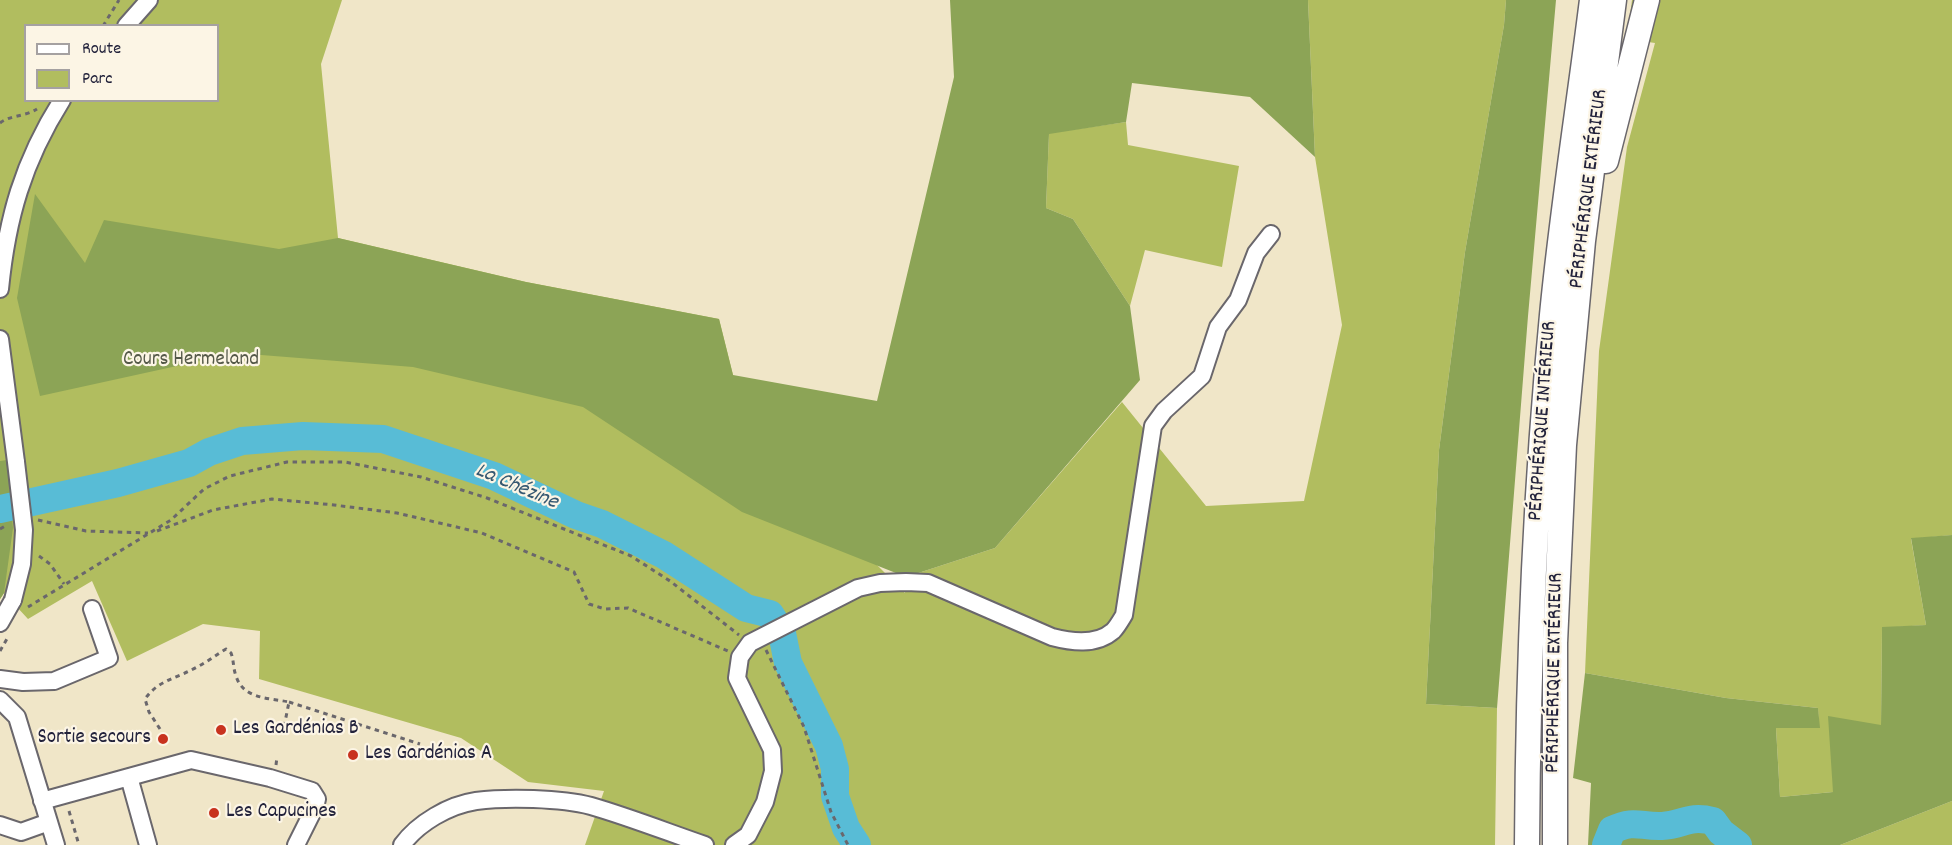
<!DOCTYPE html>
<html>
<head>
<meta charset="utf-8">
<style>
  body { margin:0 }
  #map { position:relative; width:1952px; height:845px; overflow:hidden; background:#f0e6c8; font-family:Dekko,sans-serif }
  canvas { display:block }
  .legend { position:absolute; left:24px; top:24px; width:195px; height:78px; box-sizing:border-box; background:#fcf5e5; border:2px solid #a5a1a1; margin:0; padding:8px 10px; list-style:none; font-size:18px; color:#22223b }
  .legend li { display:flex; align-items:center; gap:12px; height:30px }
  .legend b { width:30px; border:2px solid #a5a1a1 }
</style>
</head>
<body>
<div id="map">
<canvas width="1952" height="845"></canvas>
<ul class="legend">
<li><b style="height:8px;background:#fff"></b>Route</li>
<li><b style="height:16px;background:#b1bd5f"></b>Parc</li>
</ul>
</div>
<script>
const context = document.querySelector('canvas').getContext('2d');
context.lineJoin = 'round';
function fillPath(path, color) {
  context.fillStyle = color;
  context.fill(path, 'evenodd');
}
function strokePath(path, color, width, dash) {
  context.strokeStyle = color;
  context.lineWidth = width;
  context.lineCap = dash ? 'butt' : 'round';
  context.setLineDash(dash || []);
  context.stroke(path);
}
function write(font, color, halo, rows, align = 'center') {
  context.font = font + ' Dekko,sans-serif';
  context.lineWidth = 4.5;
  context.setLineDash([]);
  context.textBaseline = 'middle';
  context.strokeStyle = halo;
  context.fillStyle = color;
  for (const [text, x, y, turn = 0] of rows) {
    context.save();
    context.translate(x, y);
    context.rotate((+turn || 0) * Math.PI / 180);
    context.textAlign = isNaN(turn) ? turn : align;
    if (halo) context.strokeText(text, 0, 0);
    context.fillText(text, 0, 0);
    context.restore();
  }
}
const green = new Path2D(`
  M0,0H342L321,64L338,238L526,282L719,319L733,375L851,539L905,593L906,577L995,548L1122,402L1206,506L1304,501L1342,325L1315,157L1308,0H1506L1504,25L1465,252L1439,450L1426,704L1497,708L1495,845H585L604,791L528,782L461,738L259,679L260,631L203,624L127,661L92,581L28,619L4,593L0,599ZM26,26H218V100H26Z
  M1632,0H1952V535L1911,539L1926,625L1882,628L1881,725L1833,792L1780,797L1776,728H1819L1818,708L1726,698L1585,673L1599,351L1627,147L1655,43L1627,39Z
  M1126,122L1128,145L1239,166L1222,267L1145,250L1130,306L1073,219L1046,208L1049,133Z
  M1952,801V845H1840Z`);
const forest = new Path2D(`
  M950,0H1308L1315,157L1250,97L1132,83L1126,122L1049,134L1046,208L1073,219L1130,306L1140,380L995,548L906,577L742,512L583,407L413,367L236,353L40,396L17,298L35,194L85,263L104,220L279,249L338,238L526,282L719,319L733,375L877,401L954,77Z
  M1506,0H1556L1528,316L1497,708L1426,704L1439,450L1465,252L1504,25Z
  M7,460L13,528L4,593L0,599V461Z
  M1952,535V801L1840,845H1588L1591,783L1573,778L1585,673L1726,698L1818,708L1820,728H1776L1780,797L1833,792L1828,716L1881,725L1882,627L1926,625L1911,538Z`);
const river = new Path2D(`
  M0,509L118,483L189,463L209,452L242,441L303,436L383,439L494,476L576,515L602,524L664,555L746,608L770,614L782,633L788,663L829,746L835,769V796L846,828L857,845
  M1606,845L1612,830C1635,819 1640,827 1662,826C1683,825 1688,815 1713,821L1721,832L1738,845`);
const path = new Path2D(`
  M103,26L119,0
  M0,123C10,115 24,117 37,109
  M38,520L86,531L148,533
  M0,529L7,525
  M157,531L213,510L272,499L334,505L397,513L482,533L574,572L589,604L605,609L628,608L728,651
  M39,556L50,564L64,584
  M28,607L171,520L204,489L230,476L287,462H345L421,477L487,498L631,556L670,581L739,635
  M766,650L804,727L831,812L848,845
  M0,651L8,637
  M289,702L420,744
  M160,729L149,712L145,699C158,680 178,678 197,667C207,662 216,655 226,649L231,653C234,661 233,668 236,676C243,699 269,698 289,702L284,727
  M276,765L277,757
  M69,811L79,845`);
const minor = new Path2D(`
  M126,26L149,0
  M0,289C7,218 23,162 62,100
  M0,339L16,462
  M0,623L13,600
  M0,679L23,682L54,681L109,658L92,609
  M0,700L17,717L56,845
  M129,777L148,845
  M42,801L191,760L270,778L312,791L317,799L315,807L296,845
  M0,825L21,832L49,822
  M402,845C418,823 449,805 476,801C506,797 561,798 591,806C629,817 667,832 705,845
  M734,845L748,835L765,802L773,771L772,750L737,678L740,657L750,643L858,588L880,583L906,582L928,583L1052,637C1071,642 1096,646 1113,631C1117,627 1121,620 1124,615L1153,426L1164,411L1202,376L1218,327L1238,300L1256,253L1271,234`);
const highway = new Path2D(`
  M1606,161L1647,0
  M1527,845C1528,668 1535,491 1552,315C1562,210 1579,105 1592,0
  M1555,845V643L1564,445L1583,241L1614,0`);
const minorBridge = new Path2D(`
  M13,600L22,564L24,530L16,462`);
const markers = [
  [221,730,6,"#c8321e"],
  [163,739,6,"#c8321e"],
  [353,755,6,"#c8321e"],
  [214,813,6,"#c8321e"]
];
const streetNames = [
  ["PÉRIPHÉRIQUE EXTÉRIEUR",1590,189,-83],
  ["PÉRIPHÉRIQUE INTÉRIEUR",1544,421,-86],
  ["PÉRIPHÉRIQUE EXTÉRIEUR",1556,673,-89]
];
const parkNames = [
  ["Cours Hermeland",191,361]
];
const poiNames = [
  ["Les Gardénias B",233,730],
  ["Sortie secours",151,739,"right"],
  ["Les Gardénias A",365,755],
  ["Les Capucines",226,813]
];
const waterNames = [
  ["La Chézine",516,488,23]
];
fillPath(green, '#b1bd5f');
fillPath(forest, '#8ca456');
strokePath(river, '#58bcd6', 28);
strokePath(minor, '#6a676c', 20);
strokePath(highway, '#6a676c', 27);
strokePath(path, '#6a676c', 3, [4.5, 4.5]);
strokePath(minor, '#fff', 16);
strokePath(highway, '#fff', 24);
strokePath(minorBridge, '#6a676c', 20, []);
strokePath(minorBridge, '#fff', 16);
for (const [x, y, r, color] of markers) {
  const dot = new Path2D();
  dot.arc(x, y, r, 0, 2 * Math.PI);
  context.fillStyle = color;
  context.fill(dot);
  strokePath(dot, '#fcf5e5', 2);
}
write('21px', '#22223b', '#fcf5e5', streetNames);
write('21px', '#545848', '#fcf5e5', parkNames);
write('21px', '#22223b', '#fcf5e5', poiNames, 'left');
write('italic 22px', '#355871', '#fcf5e5', waterNames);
</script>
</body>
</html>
